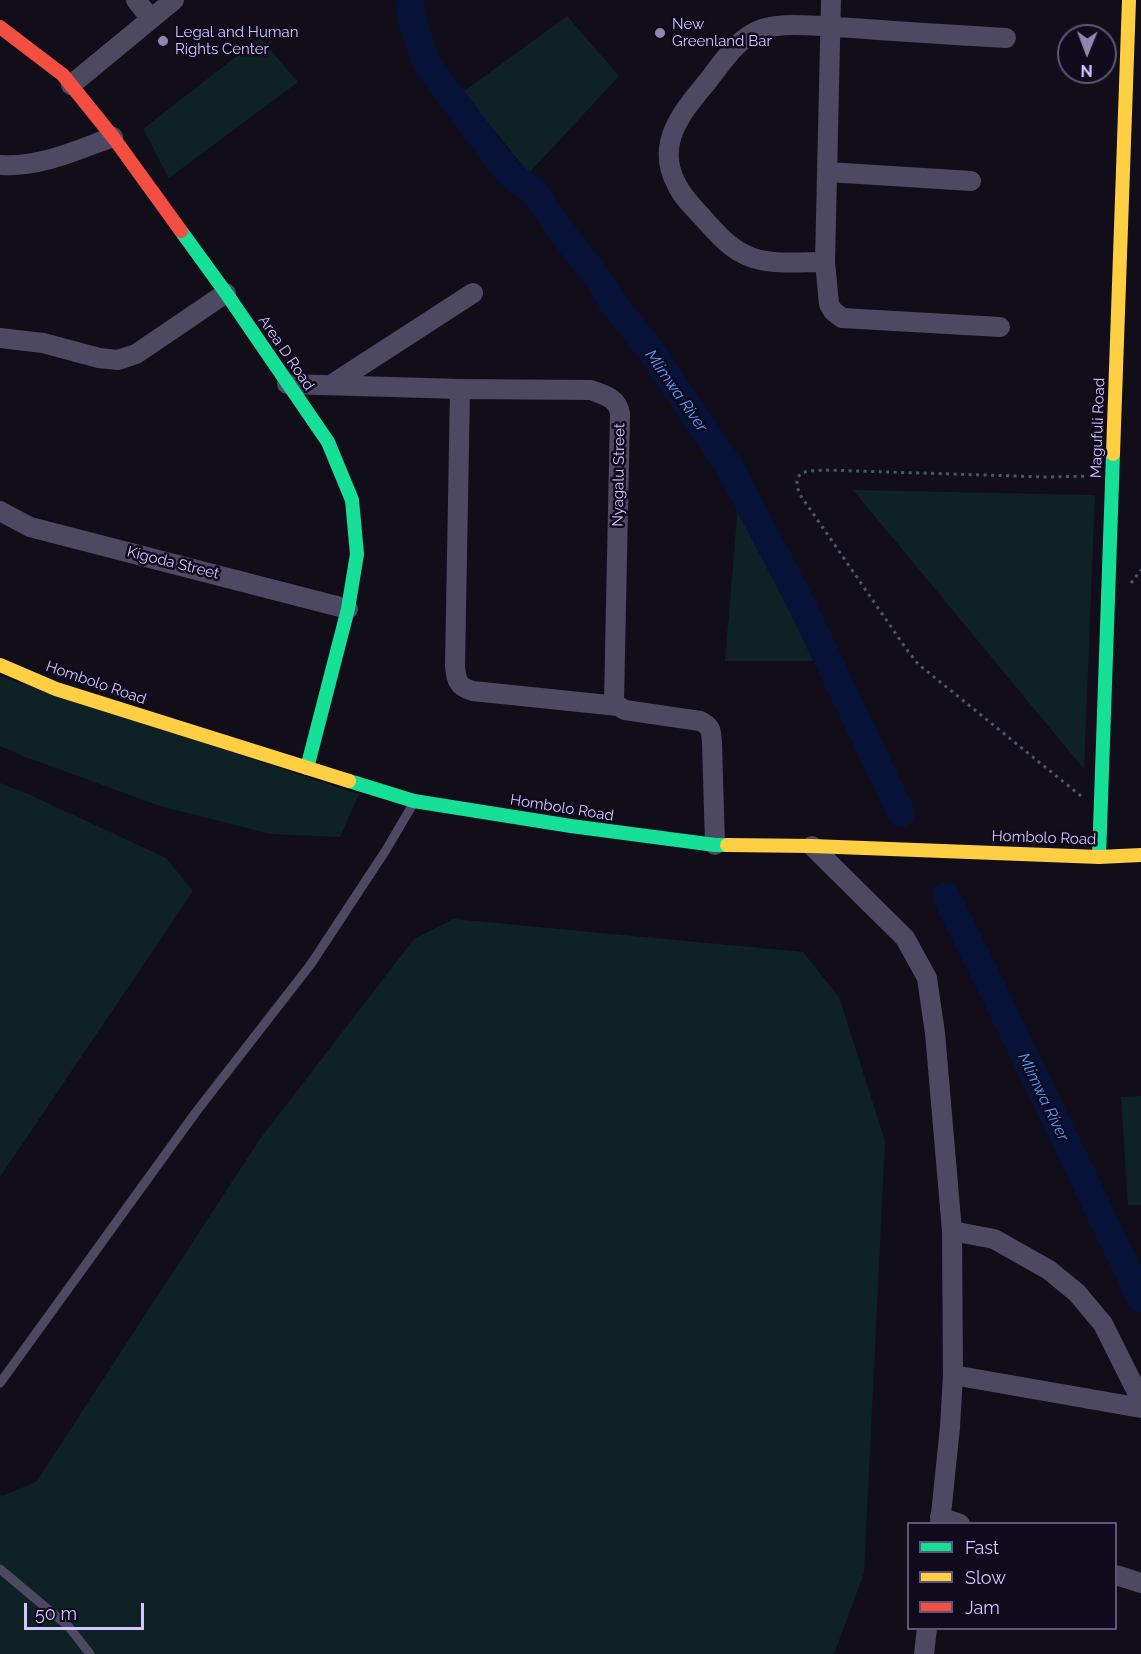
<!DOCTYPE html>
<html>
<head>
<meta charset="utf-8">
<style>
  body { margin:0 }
  #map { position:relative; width:1141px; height:1654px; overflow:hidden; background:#110e19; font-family:Raleway,sans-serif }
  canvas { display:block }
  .legend { position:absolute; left:907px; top:1522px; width:210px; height:108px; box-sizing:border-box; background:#100a1d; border:2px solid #5e5577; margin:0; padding:8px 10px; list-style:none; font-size:18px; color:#d4c6ff }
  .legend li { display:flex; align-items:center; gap:12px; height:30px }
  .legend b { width:30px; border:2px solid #5e5577 }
  .north { position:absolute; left:1057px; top:24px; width:60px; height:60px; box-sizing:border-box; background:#100a1d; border:2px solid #5e5577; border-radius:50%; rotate:181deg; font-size:16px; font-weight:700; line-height:24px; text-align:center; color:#d4c6ff }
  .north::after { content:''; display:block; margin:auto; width:21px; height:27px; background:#9086ae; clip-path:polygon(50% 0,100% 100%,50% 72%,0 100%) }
  .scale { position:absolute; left:24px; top:1603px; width:120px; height:27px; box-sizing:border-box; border:3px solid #d4c6ff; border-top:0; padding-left:8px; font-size:18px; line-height:21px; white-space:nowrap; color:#d4c6ff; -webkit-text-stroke:4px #100a1d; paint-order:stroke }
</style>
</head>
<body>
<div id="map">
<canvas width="1141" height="1654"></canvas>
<ul class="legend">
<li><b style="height:8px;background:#16e098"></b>Fast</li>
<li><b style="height:8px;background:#ffcf43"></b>Slow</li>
<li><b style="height:8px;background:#f24e42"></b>Jam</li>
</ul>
<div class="north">N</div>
<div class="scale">50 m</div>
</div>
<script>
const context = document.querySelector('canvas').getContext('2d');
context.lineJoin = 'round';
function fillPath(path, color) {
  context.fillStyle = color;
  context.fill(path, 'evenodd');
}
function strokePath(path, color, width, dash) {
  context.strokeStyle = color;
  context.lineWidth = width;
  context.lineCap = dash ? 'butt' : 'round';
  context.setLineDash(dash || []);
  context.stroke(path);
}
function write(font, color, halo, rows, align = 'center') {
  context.font = font + ' Raleway,sans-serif';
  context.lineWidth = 5;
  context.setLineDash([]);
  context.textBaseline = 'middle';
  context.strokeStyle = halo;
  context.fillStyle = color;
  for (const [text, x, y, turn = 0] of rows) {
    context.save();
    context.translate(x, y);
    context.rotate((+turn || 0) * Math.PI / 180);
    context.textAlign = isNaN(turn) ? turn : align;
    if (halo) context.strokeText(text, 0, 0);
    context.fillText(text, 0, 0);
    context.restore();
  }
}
const green = new Path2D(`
  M567,16L619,76L529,173L463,92Z
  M260,38L298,82L169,178L143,129Z
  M853,490L1095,495L1084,769Z
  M738,505L815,661H725Z
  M0,676L359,794L340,837L271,834L160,806L23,756L0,746Z
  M0,783L28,794L166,858L193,891L0,1177Z
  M453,919L803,952L839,997L885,1141L864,1573L834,1654H0V1495L2,1496L36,1482L260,1139L414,939Z
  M1141,1096V1205H1128L1121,1097Z`);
const river = new Path2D(`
  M409,0L412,19L426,63L508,173L534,191L561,231L599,280L612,302L648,347L729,466L801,603L901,813
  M946,896L995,994L1141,1298`);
const path = new Path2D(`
  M1131,583L1141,570
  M1081,796L918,664L907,650L801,496L797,487V479L801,473L809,471L825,470L1046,477L1093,476`);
const lane = new Path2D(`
  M0,1383L196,1112L311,964L386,850L413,804
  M0,1569L69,1627L90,1654`);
const street = new Path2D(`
  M136,0L151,19
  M831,0L825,262L829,304L833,311L842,318L1000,327
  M71,85L174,0
  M0,165C39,168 77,150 113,137
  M828,172L971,181
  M825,262C802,262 775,265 753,258C732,251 718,235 704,219C694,208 682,197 676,183C655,143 683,111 707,82C722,63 737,38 762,29C783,21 828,27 852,28C904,32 955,35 1006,38
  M0,338L43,343L99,358L118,360L136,354L226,293
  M287,384L460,389L591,390C604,395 618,398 620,414L614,701L618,706L625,710L700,721C712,727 711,731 712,743L715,845
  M331,385L473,293
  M460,389L455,666C456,680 458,687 473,691L618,706
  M0,511L30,527L348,609
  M812,846L905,938L927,978L935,1033L952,1231L953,1375L950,1427L940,1524
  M952,1231L994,1239L1049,1270L1077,1293L1103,1324L1141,1400
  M953,1375L1141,1408
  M940,1517L960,1524
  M1116,1575L1141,1583
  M924,1654L927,1628`);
const fast = new Path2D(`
  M181,231L226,293L328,442L352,500L357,554L348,609L307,768
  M349,781L414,801L571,826L715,845H727
  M1099,857L1113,454`);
const slow = new Path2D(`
  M1113,454L1129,0
  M0,665L56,689L349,781
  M727,845L812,846L1099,857L1141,855`);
const jam = new Path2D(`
  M0,27L63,75L113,137L181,231`);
const markers = [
  [660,33,6,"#9086ae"],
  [163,41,6,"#9086ae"]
];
const poiNames = [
  ["New",672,24],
  ["Greenland Bar",672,41],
  ["Legal and Human",175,32],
  ["Rights Center",175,49]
];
const streetNames = [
  ["Area D Road",286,353,56],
  ["Magufuli Road",1098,428,-88],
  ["Nyagalu Street",619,475,-89],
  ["Kigoda Street",173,563,14],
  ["Hombolo Road",96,683,19],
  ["Hombolo Road",562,808,9],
  ["Hombolo Road",1044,838,2]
];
const waterNames = [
  ["Mlimwa River",676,391,55],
  ["Mlimwa River",1043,1097,64]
];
fillPath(green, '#0e2225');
strokePath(river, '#061238', 28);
strokePath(path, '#4a5767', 3, [3, 4.5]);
strokePath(lane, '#4d4962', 9);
strokePath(street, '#4d4962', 20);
strokePath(fast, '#16e098', 14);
strokePath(slow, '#ffcf43', 14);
strokePath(jam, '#f24e42', 14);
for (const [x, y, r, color] of markers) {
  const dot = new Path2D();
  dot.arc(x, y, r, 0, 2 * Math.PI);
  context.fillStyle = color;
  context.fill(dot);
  strokePath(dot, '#100a1d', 2);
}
write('15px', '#d4c6ff', '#100a1d', poiNames, 'left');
write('15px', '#d4c6ff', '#100a1d', streetNames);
write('italic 16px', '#549aff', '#100a1d', waterNames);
</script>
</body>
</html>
